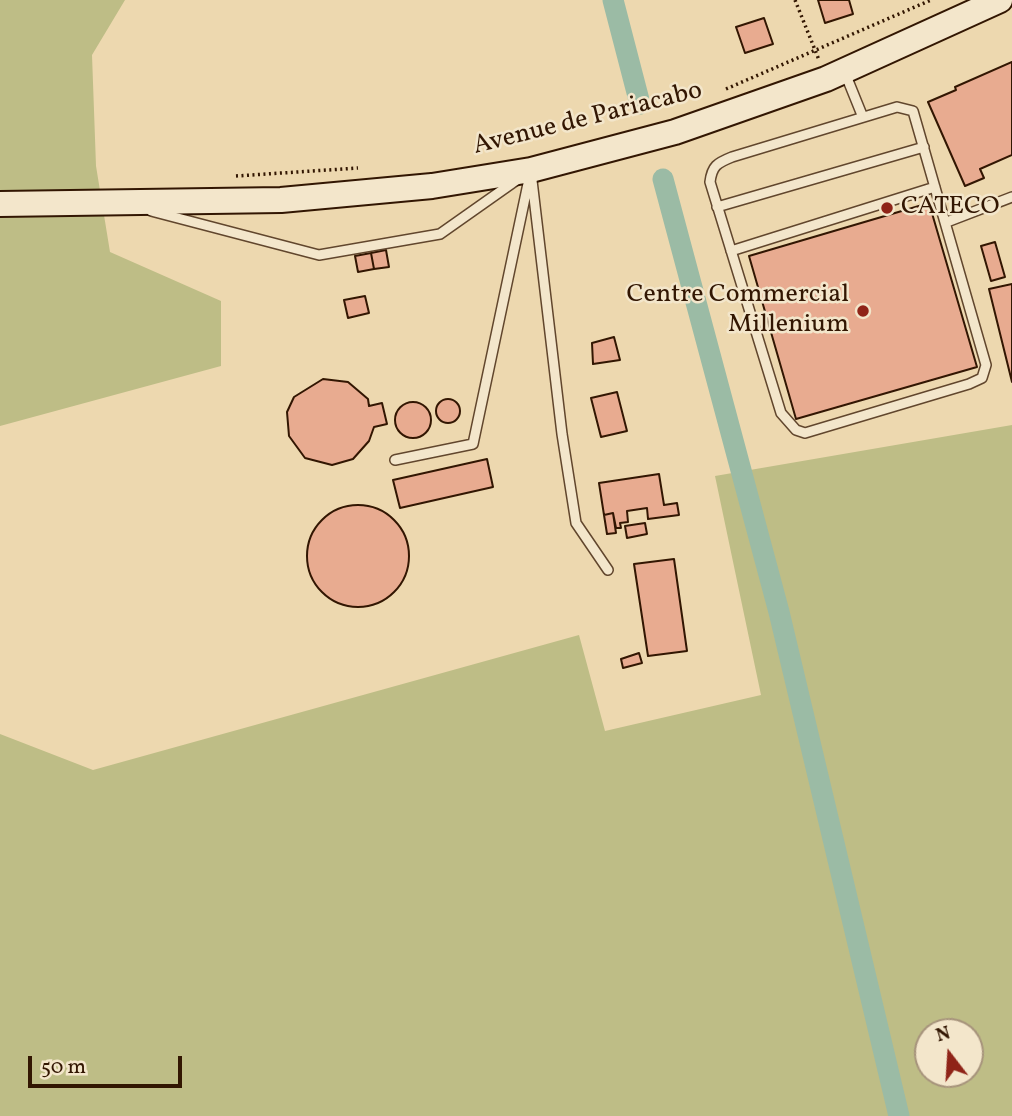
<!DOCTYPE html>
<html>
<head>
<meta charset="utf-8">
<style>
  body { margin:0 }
  #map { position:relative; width:1012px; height:1116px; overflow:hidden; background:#edd8af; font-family:Vollkorn,serif }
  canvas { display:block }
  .north { position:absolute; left:914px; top:1018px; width:70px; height:70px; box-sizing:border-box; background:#f3e6cb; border:2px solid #a6937b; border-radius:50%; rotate:343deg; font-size:19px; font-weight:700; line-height:28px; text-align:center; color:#321602 }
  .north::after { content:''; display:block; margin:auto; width:24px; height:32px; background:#8f2418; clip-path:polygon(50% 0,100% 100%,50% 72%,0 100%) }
  .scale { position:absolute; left:28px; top:1056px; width:154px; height:32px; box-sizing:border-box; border:4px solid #321602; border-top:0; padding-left:9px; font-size:21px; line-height:24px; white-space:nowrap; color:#321602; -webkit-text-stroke:5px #f3e6cb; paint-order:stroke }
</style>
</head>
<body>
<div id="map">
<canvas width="1012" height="1116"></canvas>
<div class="north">N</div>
<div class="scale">50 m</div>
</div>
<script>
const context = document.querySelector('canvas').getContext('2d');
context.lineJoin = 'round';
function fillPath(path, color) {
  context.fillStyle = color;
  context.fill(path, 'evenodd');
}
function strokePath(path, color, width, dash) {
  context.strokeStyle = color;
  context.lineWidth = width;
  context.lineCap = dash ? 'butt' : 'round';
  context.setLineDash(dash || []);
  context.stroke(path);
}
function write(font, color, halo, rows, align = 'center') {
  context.font = font + ' Vollkorn,serif';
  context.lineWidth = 5;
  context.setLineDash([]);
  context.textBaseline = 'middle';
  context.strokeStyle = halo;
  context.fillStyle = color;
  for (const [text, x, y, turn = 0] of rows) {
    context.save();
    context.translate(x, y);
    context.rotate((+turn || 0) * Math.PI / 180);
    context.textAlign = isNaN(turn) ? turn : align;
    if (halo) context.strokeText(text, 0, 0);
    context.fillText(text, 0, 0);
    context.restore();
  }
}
const green = new Path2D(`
  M0,0H125L92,55L96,166L110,252L221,301V366L0,426Z
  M1012,425V1116H0V734L93,770L579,635L605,731L761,695L715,476ZM928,1032H970V1074H928Z`);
const canal = new Path2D(`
  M613,0L640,104
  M663,179L779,612L899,1116`);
const building = new Path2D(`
  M818,0H849L853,14L825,23Z
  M764,18L773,44L745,53L736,27Z
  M1012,62V155L980,169L984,178L965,186L928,102L956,90L955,87Z
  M929,203L977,367L796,419L749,256Z
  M995,242L1005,277L991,281L981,246Z
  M386,250L389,267L374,269L371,253Z
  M371,253L374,269L358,272L355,256Z
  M1012,284V382L989,289Z
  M365,296L369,313L348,318L344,300Z
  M614,337L620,360L593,364L592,343Z
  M323,379L348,382L368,399L369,406L382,403L387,424L374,427L369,441L353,459L332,465L305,458L289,436L287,412L294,397Z
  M617,392L627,431L601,437L591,398Z
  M436 411a12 12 0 1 1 24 0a12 12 0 1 1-24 0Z
  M395 420a18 18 0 1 1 36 0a18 18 0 1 1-36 0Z
  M487,459L493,487L400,508L393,480Z
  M659,474L664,505L677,503L679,515L648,519L647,508L627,511L628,522L620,523L621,528H616L613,513L604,515L599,483Z
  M307 556a51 51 0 1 1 102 0a51 51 0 1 1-102 0Z
  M613,513L616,533L607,534L604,515Z
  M645,523L647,534L627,538L625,526Z
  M674,559L687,651L648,656L634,564Z
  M639,653L642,663L623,668L621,659Z`);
const path = new Path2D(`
  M795,0L819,60
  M726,89L931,0
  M236,176L358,168`);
const lane = new Path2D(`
  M845,73L862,115
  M897,107L913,111L986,365L982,378L969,384L805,433L796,430L781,413L710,182C712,166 717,163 732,157Z
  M531,172L562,434L576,523L608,570
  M717,207L924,147
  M151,211L319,255L440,234L518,179
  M947,222L1012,197
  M731,251L935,187
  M395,460L473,444L529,179`);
const secondary = new Path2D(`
  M0,204L281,200L432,186L531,170L675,132L826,79L1000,0`);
const markers = [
  [887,208,7,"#8f2418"],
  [863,311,7,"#8f2418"]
];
const streetNames = [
  ["Avenue de Pariacabo",588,120,-14]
];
const poiNames = [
  ["CATECO",901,208],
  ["Centre Commercial",849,296,"right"],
  ["Millenium",849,326,"right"]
];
fillPath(green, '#bebd86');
strokePath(canal, '#9bbba5', 21);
fillPath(building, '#e8ab90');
strokePath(building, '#321602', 2);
strokePath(lane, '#61462d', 12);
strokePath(secondary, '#321602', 28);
strokePath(path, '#321602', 3.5, [2, 3.5]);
strokePath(lane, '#f3e6cb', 9);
strokePath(secondary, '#f3e6cb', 24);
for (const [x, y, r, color] of markers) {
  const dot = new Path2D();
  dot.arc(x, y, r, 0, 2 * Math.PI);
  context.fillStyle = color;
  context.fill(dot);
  strokePath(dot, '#f3e6cb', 2.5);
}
write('26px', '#321602', '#f3e6cb', streetNames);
write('26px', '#321602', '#f3e6cb', poiNames, 'left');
</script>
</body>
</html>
